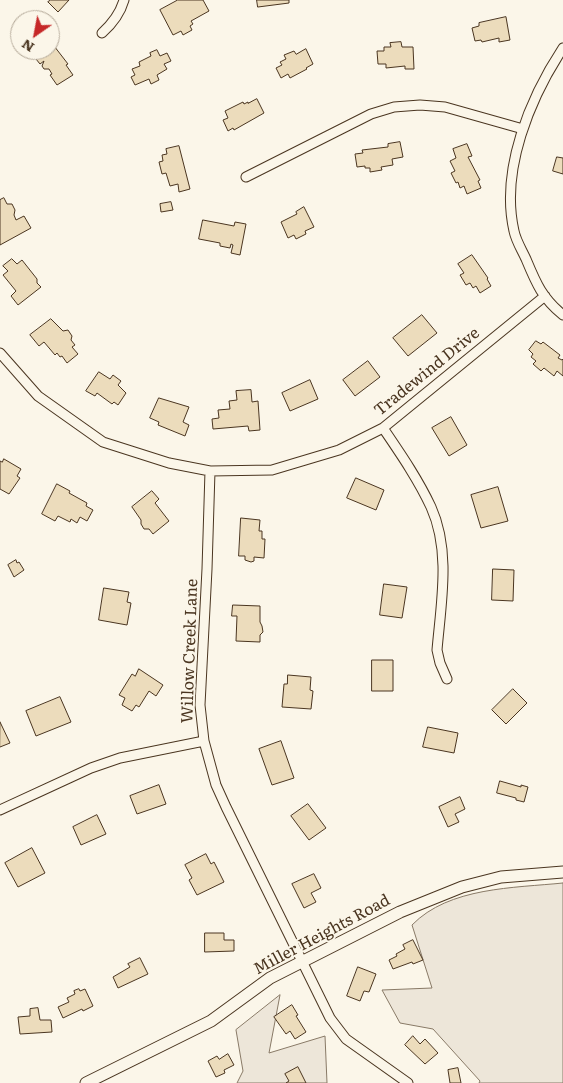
<!DOCTYPE html>
<html>
<head>
<meta charset="utf-8">
<style>
  body { margin:0 }
  #map { position:relative; width:563px; height:1083px; overflow:hidden; background:#fbf6e9; font-family:Literata,serif }
  canvas { display:block }
  .north { position:absolute; left:10px; top:10px; width:50px; height:50px; box-sizing:border-box; background:#fbf6e9; border:1px solid #b4a999; border-radius:50%; rotate:213deg; font-size:14px; font-weight:700; line-height:20px; text-align:center; color:#4a3520 }
  .north::after { content:''; display:block; margin:auto; width:18px; height:22px; background:#c62828; clip-path:polygon(50% 0,100% 100%,50% 72%,0 100%) }
</style>
</head>
<body>
<div id="map">
<canvas width="563" height="1083"></canvas>
<div class="north">N</div>
</div>
<script>
const context = document.querySelector('canvas').getContext('2d');
context.lineJoin = 'round';
function fillPath(path, color) {
  context.fillStyle = color;
  context.fill(path, 'evenodd');
}
function strokePath(path, color, width, dash) {
  context.strokeStyle = color;
  context.lineWidth = width;
  context.lineCap = dash ? 'butt' : 'round';
  context.setLineDash(dash || []);
  context.stroke(path);
}
function write(font, color, halo, rows, align = 'center') {
  context.font = font + ' Literata,serif';
  context.lineWidth = 4;
  context.setLineDash([]);
  context.textBaseline = 'middle';
  context.strokeStyle = halo;
  context.fillStyle = color;
  for (const [text, x, y, turn = 0] of rows) {
    context.save();
    context.translate(x, y);
    context.rotate((+turn || 0) * Math.PI / 180);
    context.textAlign = isNaN(turn) ? turn : align;
    if (halo) context.strokeText(text, 0, 0);
    context.fillText(text, 0, 0);
    context.restore();
  }
}
const green = new Path2D(`
  M563,883V1083H479L480,1081L433,1029L400,1023L382,990L432,988L412,925C449,887 514,888 563,883Z
  M280,995L269,1053L325,1036L327,1083H237L243,1071L236,1030Z`);
const building = new Path2D(`
  M51,0H69L58,12L48,2Z
  M178,0H203L209,11L191,21L193,24L190,26L192,30L183,35L181,31L173,35L160,10Z
  M257,0H289V3L258,7Z
  M506,17L510,40L499,42V38L482,42L481,40L475,41L472,28L479,26V23Z
  M51,42L68,64L66,65L73,75L57,85L50,75L52,74L49,69H44L42,66L44,61L40,64L36,59L40,56L37,52L39,50H50Z
  M401,42L402,47H413L414,69H405V66L386,68V64H378L377,51H384V47H391L390,43Z
  M306,49L313,64L306,68L307,69L290,78L288,74L281,78L276,68L282,65L280,62L286,59L284,55L294,51L296,54Z
  M157,50L160,56L167,53L171,61L164,64L167,69L157,75L159,80L151,84L149,79L135,85L131,77L135,75L132,69L140,66L139,62L151,56L150,53Z
  M257,99L264,113L234,130L233,128L228,131L223,120L228,118L225,111L243,102L244,104L248,102V103Z
  M400,142L403,157L392,159L393,165L381,167L382,170L370,172V168H365V166L357,167L355,154L363,153L362,150L388,147V144Z
  M467,144L472,156L468,157L480,180L478,181L481,188L467,194L464,186L460,188L458,182L456,183L451,173L455,171L450,161L456,158L453,149Z
  M179,146L190,189L179,192L178,184L170,186L166,173L162,174L159,162L163,161L162,155L167,154L166,149Z
  M557,157L563,158V174L553,171Z
  M4,198L7,204H12L15,210L14,215L16,220L24,216L31,228L0,245V200Z
  M171,202L173,210L161,212L160,204Z
  M304,207L314,227L305,231L306,234L296,239L294,235L288,238L281,222L297,214L296,212Z
  M203,220L234,226L235,222L246,224L240,255L231,253L233,245L231,244L230,248L220,246V243L199,239Z
  M472,255L488,278L487,279L491,286L480,293L476,286L473,288L470,283L466,285L460,275L464,273L458,264Z
  M12,259L17,264L22,260L37,279V283L41,287L18,305L11,296L16,291L3,275L8,271L3,266Z
  M422,315L437,333L408,356L393,338Z
  M51,319L63,331L68,330L72,336L71,340L75,345L72,347L78,354L67,363L62,356L60,357L57,353L55,355L44,342L39,346L30,335Z
  M536,341L541,344L543,342L560,355L558,358L562,360L563,359V376L557,371L554,376L544,368L541,371L533,364L536,361L531,357L533,354L529,350Z
  M368,361L380,377L355,396L343,380Z
  M99,372L110,379L113,375L121,381L118,385L126,393L118,405L114,402L112,404L97,393L95,396L86,391Z
  M310,380L318,399L290,411L282,393Z
  M251,390L252,402L258,401L260,430L249,431L248,426L213,429L212,419L219,418L218,410L230,409L229,401L237,400L236,391Z
  M159,398L189,407L183,422L189,425L185,436L158,425L159,422L150,418Z
  M451,417L467,445L449,456L432,428Z
  M4,459L21,469L17,476L20,478L9,494L0,489V461L2,462Z
  M356,478L384,490L376,510L347,498Z
  M57,484L70,491L69,493L87,503L86,506L93,510L87,521L80,517L77,523L71,519L70,522L58,516L55,521L42,514Z
  M498,487L508,521L481,528L471,495Z
  M152,491L159,499L155,503L169,521L153,534L149,529H144L141,524V520L132,507Z
  M241,518L260,520L259,531H262V539H265L264,558L254,557V561L251,562L245,560V556H239Z
  M16,560L17,563L19,562L24,570L14,577L8,565Z
  M493,569L514,570L513,601L492,600Z
  M384,584L407,587L402,618L380,615Z
  M104,588L129,592L127,602L131,603L127,625L99,620Z
  M233,605L260,606V622L262,626L263,632L260,635V642L236,641L237,616H232Z
  M372,660H393V691H372Z
  M139,669L163,685L156,696L149,691L139,707L136,705L132,711L122,705L125,698L119,695L132,674L135,676Z
  M288,675L311,677L310,690L313,691L311,709L282,707L284,684H287Z
  M513,689L527,703L506,724L492,710Z
  M60,697L71,722L36,736L26,711Z
  M0,722L10,743L0,747Z
  M428,727L458,733L454,753L423,747Z
  M281,741L294,778L272,785L259,749Z
  M500,781L521,787V785L528,787L524,802L516,800V798L497,793Z
  M159,785L166,804L137,814L130,796Z
  M460,797L465,809L455,814L459,822L448,827L439,807Z
  M308,804L326,828L309,840L291,816Z
  M97,815L106,834L81,845L73,827Z
  M32,848L45,873L18,887L5,863Z
  M206,854L211,864L214,862L224,882L197,895L189,880L192,878L185,865Z
  M314,874L321,888L311,893L316,902L304,908L292,884Z
  M205,933H224V940H234V951L205,952Z
  M413,940L423,960L413,964L412,962L393,969L389,960L397,956L396,954L405,949L403,945Z
  M140,958L148,974L118,988L113,977L130,967L128,964Z
  M358,967L376,974L369,992L364,991L360,1001L347,996Z
  M79,989L80,991L85,989L93,1006L83,1011L82,1009L63,1018L58,1007L69,1002L67,998L75,994L74,991Z
  M292,1005L298,1015L296,1016L306,1032L295,1039L290,1031L286,1034L274,1017Z
  M38,1008L40,1020H51L52,1032L20,1034L18,1017L30,1016V1009Z
  M413,1036L420,1044L425,1039L438,1053L425,1064L405,1045Z
  M228,1054L234,1065L224,1070L225,1073L216,1077L208,1061L217,1056L219,1059Z
  M298,1067L306,1083H286L289,1081L285,1074Z
  M458,1068L461,1083H450L448,1070Z`);
const minor = new Path2D(`
  M102,33C112,24 120,14 124,0
  M563,48C530,98 500,170 514,231C516,241 522,250 526,259C536,283 542,298 563,315
  M246,177L371,114L394,107L420,105L445,107L523,129
  M0,353L38,396L103,442L169,463L210,471L272,470L339,450L383,428L545,296
  M383,428C400,453 418,479 431,507C451,551 441,603 437,650L440,663L447,679
  M210,471L207,569L200,705L204,741L216,785L226,807L330,1018L346,1039L408,1083
  M0,810L91,768L120,758L204,741`);
const tertiary = new Path2D(`
  M86,1083L211,1021L270,978L400,912L462,887L501,877L563,872`);
const streetNames = [
  ["Tradewind Drive",427,372,-39],
  ["Willow Creek Lane",190,651,-88],
  ["Miller Heights Road",322,935,-28]
];
fillPath(green, '#ede6d9');
strokePath(green, '#887966', 1);
fillPath(building, '#ecdcbc');
strokePath(building, '#4a3520', 1);
strokePath(minor, '#4a3520', 11);
strokePath(tertiary, '#4a3520', 13);
strokePath(minor, '#fbf6e9', 9);
strokePath(tertiary, '#fbf6e9', 11);
write('16px', '#4a3520', '#fbf6e9', streetNames);
</script>
</body>
</html>
